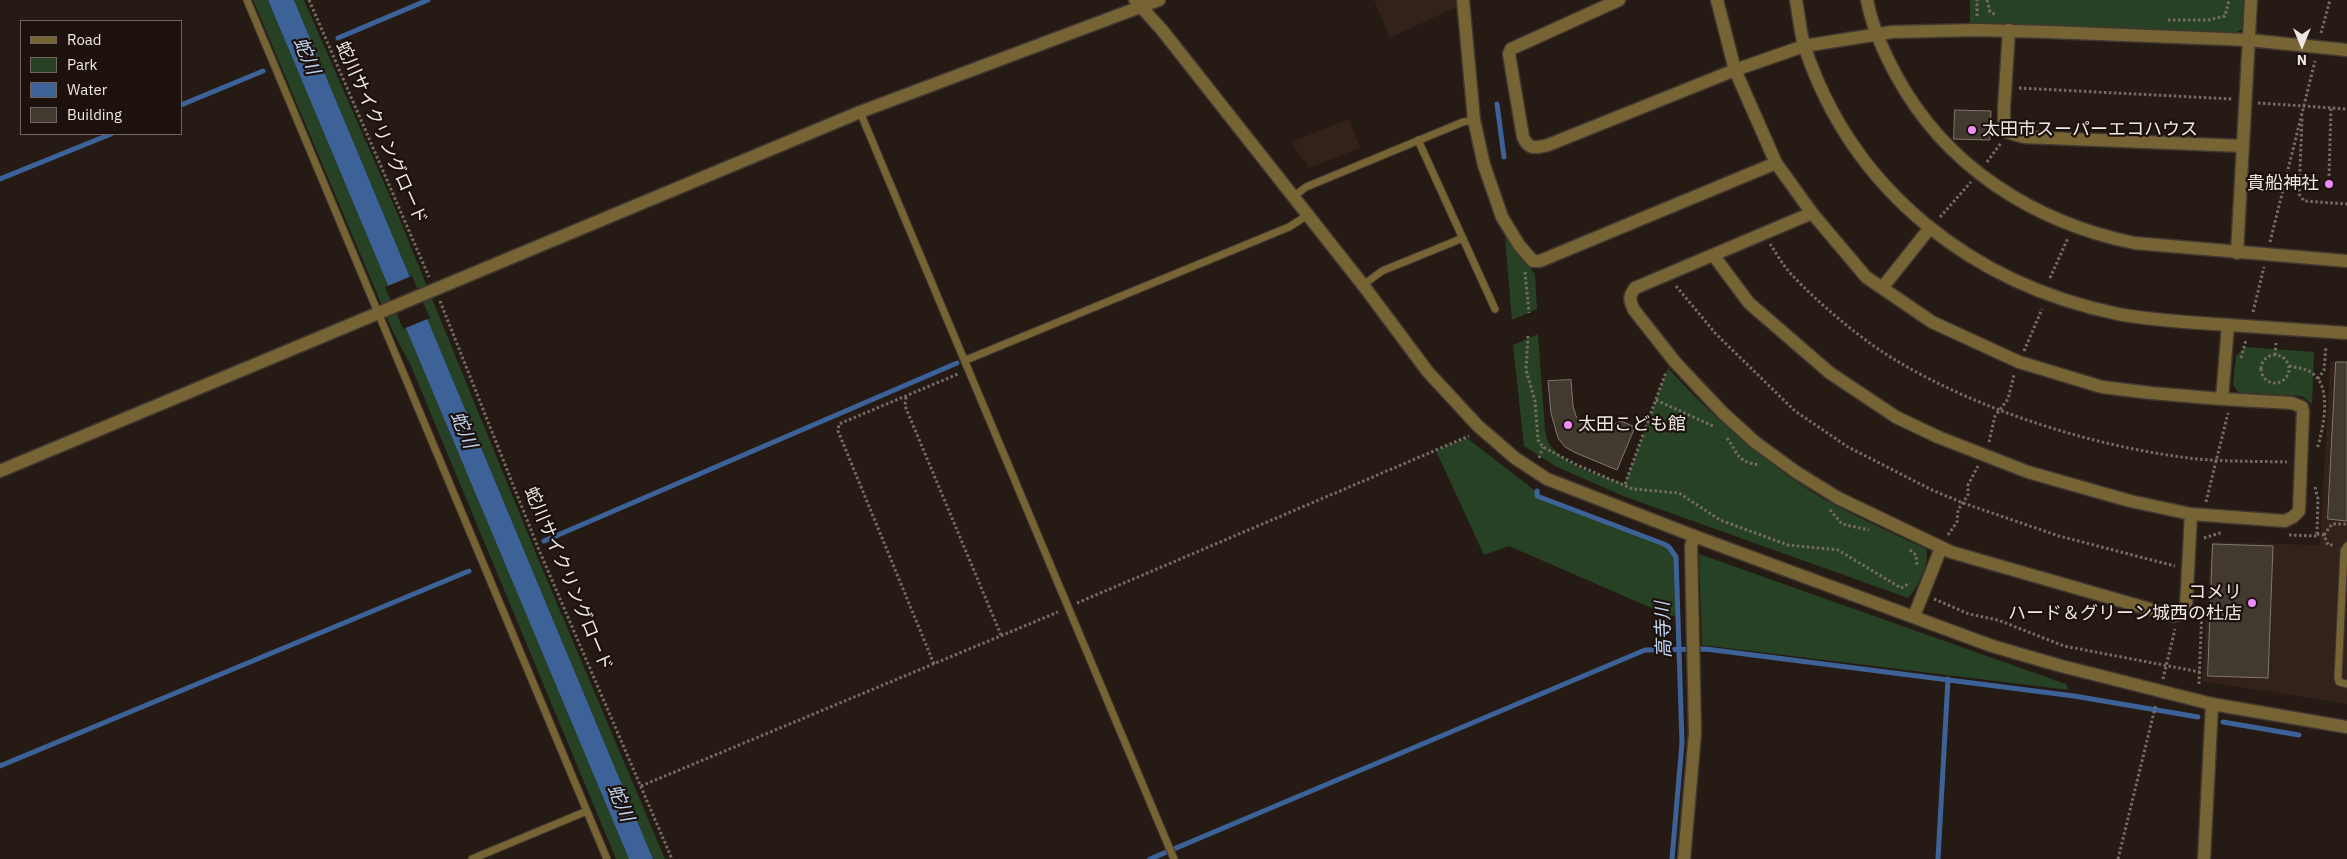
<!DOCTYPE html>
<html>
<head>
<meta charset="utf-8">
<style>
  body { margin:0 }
  #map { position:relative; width:2347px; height:859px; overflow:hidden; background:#251a14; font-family:"IBM Plex Sans",sans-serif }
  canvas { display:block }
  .legend { position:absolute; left:20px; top:20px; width:162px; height:115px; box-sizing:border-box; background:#1c110c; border:1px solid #706762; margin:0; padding:6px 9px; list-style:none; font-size:15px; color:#efe7e3 }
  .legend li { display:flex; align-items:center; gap:10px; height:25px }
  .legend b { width:25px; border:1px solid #706762 }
  .north { position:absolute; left:2277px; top:20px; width:50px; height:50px; -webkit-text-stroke:4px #1c110c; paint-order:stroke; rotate:180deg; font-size:14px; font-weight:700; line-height:20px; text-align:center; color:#efe7e3 }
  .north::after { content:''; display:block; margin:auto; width:18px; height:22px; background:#efe7e3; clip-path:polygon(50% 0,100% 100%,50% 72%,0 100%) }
</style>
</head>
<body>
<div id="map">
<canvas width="2347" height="859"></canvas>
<ul class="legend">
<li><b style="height:6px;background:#766434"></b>Road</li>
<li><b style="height:14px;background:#264123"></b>Park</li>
<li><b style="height:14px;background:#3d6297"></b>Water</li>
<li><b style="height:14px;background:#423a2f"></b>Building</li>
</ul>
<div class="north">N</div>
</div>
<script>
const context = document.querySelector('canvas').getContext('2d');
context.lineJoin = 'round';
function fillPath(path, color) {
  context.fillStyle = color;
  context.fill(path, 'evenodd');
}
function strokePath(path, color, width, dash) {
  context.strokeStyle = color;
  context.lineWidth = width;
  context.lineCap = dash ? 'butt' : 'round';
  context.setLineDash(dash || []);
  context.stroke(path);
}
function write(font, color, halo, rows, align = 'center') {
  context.font = font + ' "IBM Plex Sans","Noto Sans JP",sans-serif';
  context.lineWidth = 4.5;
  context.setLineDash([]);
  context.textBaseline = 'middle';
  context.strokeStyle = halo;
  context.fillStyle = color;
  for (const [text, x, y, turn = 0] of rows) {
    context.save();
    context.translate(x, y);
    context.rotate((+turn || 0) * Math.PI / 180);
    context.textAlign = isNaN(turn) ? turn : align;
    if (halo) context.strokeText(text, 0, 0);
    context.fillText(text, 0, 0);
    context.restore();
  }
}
const built = new Path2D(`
  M1374,0H1455L1458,6L1390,38Z
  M1349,119L1360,148L1309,168L1291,142Z
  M2330,362L2347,363V704L2202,681L2211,542L2320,545Z`);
const green = new Path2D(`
  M253,0H268L629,859H616L411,366L394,334Z
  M294,0H304L395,208L537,556L665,859H653Z
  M1970,0H2244L2242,29L2235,33L1970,24Z
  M1505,238L1535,274L1537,309L1512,320Z
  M1538,334L1545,430C1546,435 1547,441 1550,445C1566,467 1600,475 1625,484L1668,368C1709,414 1778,475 1833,504C1863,520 1895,534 1926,549C1931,560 1917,590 1908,598L1623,496L1555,466L1524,446L1513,345Z
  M2245,347L2314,352L2312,404L2302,396L2239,393L2233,385L2236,356Z
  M1467,438L1533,489L1537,496L1669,547L1676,557L1678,563L1679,615L1670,616L1509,546L1484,555L1436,451Z
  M1699,554L2066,684L2069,690L1702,645Z`);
const water = new Path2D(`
  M268,0H294L653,859H629Z`);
const pier = new Path2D(`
  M412,276L430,318L403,329L385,287Z`);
const stream = new Path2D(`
  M338,38L428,0
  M1497,104L1504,157
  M181,105L263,71
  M0,179L111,134
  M1537,491V496L1664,544L1669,547L1676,557L1682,743L1672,859
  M544,541L957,363
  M2223,722L2299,735
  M0,766L469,571
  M1150,859L1645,650L1706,649L2074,696L2198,717
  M1938,859L1948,679`);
const building = new Path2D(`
  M1955,110L1991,111L1990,140L1954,139Z
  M2336,362H2347V521L2328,519Z
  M1571,380L1573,406L1576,416L1582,424L1591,429L1602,430L1621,421L1635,427L1617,470L1576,453L1565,447L1558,438L1551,413L1548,381Z
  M2213,544L2273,546L2268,678L2208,676Z`);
const path = new Path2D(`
  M309,0L429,277
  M1987,0L1990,12L1997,15
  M1977,16V0
  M2168,20H2208L2225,16L2229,0
  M2321,33L2330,0
  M2019,88L2232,99
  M2258,103L2347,109
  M2302,119L2299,194L2304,201L2347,204
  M1987,162L2001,143
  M2329,176L2331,108
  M1940,217L1971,182
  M2270,242L2315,61
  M1770,244C1777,254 1783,266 1792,275C1818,303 1864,342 1897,361C1981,411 2092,446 2189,458C2221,462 2254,461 2287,462
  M1525,272L1529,313
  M2050,278L2068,238
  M1676,286L1716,334L1795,411L1848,447L1932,490L1963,503L2059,536L2175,566
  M440,301L539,550L672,859
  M2253,312L2264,267
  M1528,336L1526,370L1535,401L1538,440L1543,447L1577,465L1633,489L1679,493L1720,520L1788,545L1838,550L1901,588L1910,583
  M2024,351L2042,309
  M2275,355L2276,343
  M2261 369a14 14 0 1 1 28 0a14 14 0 1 1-28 0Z
  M2241,358L2246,340
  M2289,366C2297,368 2305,368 2312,373C2333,387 2323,430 2317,449
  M2318,379L2324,370L2326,346
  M906,397L905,406L1001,635
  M1656,400L1715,427
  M1727,438C1739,455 1737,462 1760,465
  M1989,442L1995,416L2008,399L2014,375
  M1539,458L1543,447
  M1625,484L1666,372
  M2315,487L2318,499L2317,534
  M2206,502L2228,413
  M1830,510L1842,524L1869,530
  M1948,535L1957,522L1958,510L1968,495V485L1978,466
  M2289,535L2317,536V534L2324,535L2328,545H2334
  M2324,535L2332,524H2347
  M2204,538L2223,532
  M1910,550L1916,555L1917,566
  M1934,599L1969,614L1998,620L2064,646L2200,672
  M1077,603L1469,436
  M934,664L838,431L839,424L958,374
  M2163,679L2175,629
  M2199,684L2202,609
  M641,786L1058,612
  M2118,859L2156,704`);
const service = new Path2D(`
  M247,0L607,859
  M860,112L1174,859
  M1418,140L1495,309
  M1293,197L1306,187L1463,122L1474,120
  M1363,285L1382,271L1463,238
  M966,360L1289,227L1308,215
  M2347,546L2344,551L2338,677L2339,682L2347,684
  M472,859L587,811`);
const minor = new Path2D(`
  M1463,0L1474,120L1484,165L1502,217L1519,245L1533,261H1540L1776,163
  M1619,0L1511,49L1509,54L1523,137C1529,150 1535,148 1548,145L1735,70L1804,46L1892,32L1977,30L2050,32L2249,40L2347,50
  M1717,0L1735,70L1776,163L1812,213L1866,277L1932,322L2019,362L2102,387L2151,393L2222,399
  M1867,0C1872,27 1883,51 1896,75C1945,166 2033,222 2134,243L2347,261
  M2009,30L2004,108V124L2007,132L2024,137L2243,146
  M1812,213L1635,288C1629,296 1629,300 1634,310L1675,362L1722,412L1755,442L1796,472L1838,498L1951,552L2174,616L2182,613L2186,608L2191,514
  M2237,253L2251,0
  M1714,256L1749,303L1830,373L1896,417L1938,437L2028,472L2130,501L2191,514L2285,521L2293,517L2299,511L2303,412L2302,407L2292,403L2222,399L2228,325
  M1882,288L1929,229
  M1914,616L1941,548
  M1684,859L1695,733L1691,546L1694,536
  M2204,859L2212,704`);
const tertiary = new Path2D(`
  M1135,0L1162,30L1363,285L1428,372L1478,426L1515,458L1547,479L1694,536L1992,646L2061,666L2212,704L2347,727
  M1796,0C1799,16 1800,33 1805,48C1853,191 1972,284 2118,314C2150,320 2183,322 2215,324C2259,327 2303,330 2347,333
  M0,471L860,112L1159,0`);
const markers = [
  [1972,130,5,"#ee8cf8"],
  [2329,184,5,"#ee8cf8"],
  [1568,425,5,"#ee8cf8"],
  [2252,603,5,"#ee8cf8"]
];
const poiNames = [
  ["太田市スーパーエコハウス",1982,130],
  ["貴船神社",2319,184,"right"],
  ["太田こども館",1578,425],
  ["コメリ",2242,593,"right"],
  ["ハード＆グリーン城西の杜店",2242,614,"right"]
];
const streetNames = [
  ["蛇川サイクリングロード",381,133,66],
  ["蛇川サイクリングロード",568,579,67]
];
const waterNames = [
  ["蛇川",306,56,67],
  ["蛇川",463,430,67],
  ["高寺川",1664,630,-92],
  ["蛇川",620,803,67]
];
fillPath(built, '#33221a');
fillPath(green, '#264123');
fillPath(water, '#3d6297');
fillPath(pier, '#251a14');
strokePath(stream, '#3d6297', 5);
fillPath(building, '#423a2f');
strokePath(building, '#81786c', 1);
strokePath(service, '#413731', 9);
strokePath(minor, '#413731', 15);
strokePath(tertiary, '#413731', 15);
strokePath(path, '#756c66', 3, [2.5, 2.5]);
strokePath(service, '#766434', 7);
strokePath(minor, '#766434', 12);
strokePath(tertiary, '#766434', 12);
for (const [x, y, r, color] of markers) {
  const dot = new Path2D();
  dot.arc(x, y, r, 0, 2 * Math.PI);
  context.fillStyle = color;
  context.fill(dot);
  strokePath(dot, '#1c110c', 2);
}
write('18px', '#efe7e3', '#1c110c', poiNames, 'left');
write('18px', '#efe7e3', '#1c110c', streetNames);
write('italic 19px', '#bdd3f2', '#1c110c', waterNames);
</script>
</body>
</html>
